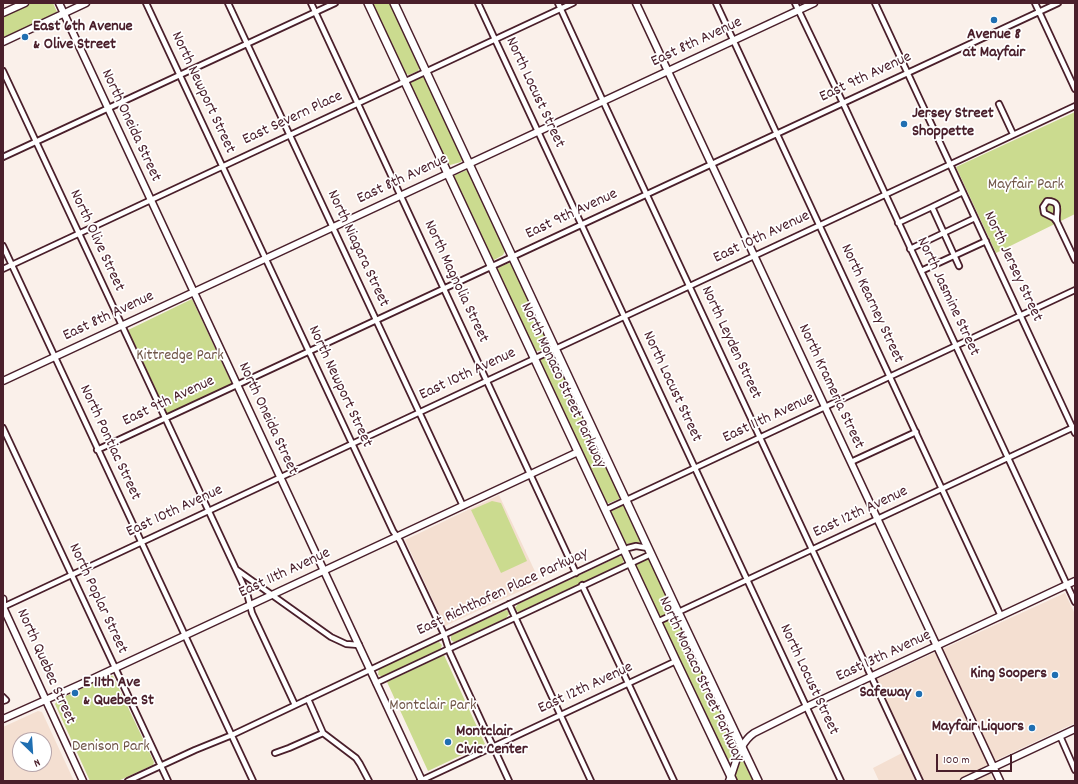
<!DOCTYPE html>
<html>
<head>
<meta charset="utf-8">
<style>
  body { margin:0 }
  #map { position:relative; width:1078px; height:784px; overflow:hidden; background:#faf0ea; font-family:Dekko,sans-serif }
  canvas { display:block }
  .frame { position:absolute; inset:0; border:4px solid #4a1f2b; pointer-events:none }
  .north { position:absolute; left:12px; top:732px; width:40px; height:40px; box-sizing:border-box; background:#fff; border:1px solid #b7a5aa; border-radius:50%; rotate:155deg; font-size:11px; font-weight:700; line-height:16px; text-align:center; color:#4a1f2b }
  .north::after { content:''; display:block; margin:auto; width:14px; height:18px; background:#1f6fb2; clip-path:polygon(50% 0,100% 100%,50% 72%,0 100%) }
  .scale { position:absolute; left:936px; top:754px; width:76px; height:18px; box-sizing:border-box; border:2px solid #4a1f2b; border-top:0; padding-left:5px; font-size:12px; line-height:14px; white-space:nowrap; color:#4a1f2b; -webkit-text-stroke:3px #fff; paint-order:stroke }
</style>
</head>
<body>
<div id="map">
<canvas width="1078" height="784"></canvas>
<div class="frame"></div>
<div class="north">N</div>
<div class="scale">100 m</div>
</div>
<script>
const context = document.querySelector('canvas').getContext('2d');
context.lineJoin = 'round';
function fillPath(path, color) {
  context.fillStyle = color;
  context.fill(path, 'evenodd');
}
function strokePath(path, color, width, dash) {
  context.strokeStyle = color;
  context.lineWidth = width;
  context.lineCap = dash ? 'butt' : 'round';
  context.setLineDash(dash || []);
  context.stroke(path);
}
function write(font, color, halo, rows, align = 'center') {
  context.font = font + ' Dekko,sans-serif';
  context.lineWidth = 3.5;
  context.setLineDash([]);
  context.textBaseline = 'middle';
  context.strokeStyle = halo;
  context.fillStyle = color;
  for (const [text, x, y, turn = 0] of rows) {
    context.save();
    context.translate(x, y);
    context.rotate((+turn || 0) * Math.PI / 180);
    context.textAlign = isNaN(turn) ? turn : align;
    if (halo) context.strokeText(text, 0, 0);
    context.fillText(text, 0, 0);
    context.restore();
  }
}
const built = new Path2D(`
  M499,495L540,582L445,626L405,540Z
  M1065,593L1075,614V723L986,765L994,781H879L873,768L902,753L877,679Z
  M38,711L42,712L74,781H3V727ZM20,740H44V764H20Z`);
const green = new Path2D(`
  M31,3H53L57,12L3,38V16Z
  M372,3H390L420,66L418,71L409,75L404,73Z
  M421,77H423L426,80L463,158L461,162L450,165L447,162L411,86L410,83Z
  M1075,112V214L996,253L956,167Z
  M467,170L469,171L505,251L503,255L494,260L491,258L454,178L455,175Z
  M509,263L512,264L549,343C548,348 539,352 534,351L496,271L499,267Z
  M192,299L232,384L168,415L128,330Z
  M553,354L619,494V499L609,503H605L539,363L542,358Z
  M492,501L501,503L527,561L501,573L471,510Z
  M623,505L626,507L641,539L640,542L638,543L625,544L610,512Z
  M622,556L624,560L622,564L521,611L518,612L515,608L518,604L618,557Z
  M649,558L671,605V612L662,617L658,616L635,567L637,564Z
  M506,610L508,611L509,614L506,618L457,641L454,642L451,640V636L453,634Z
  M673,618H675L679,621L734,741L735,746L730,761L728,762H726L662,626L664,622Z
  M439,642L442,645L440,650L384,676H381L378,675L379,668L435,643Z
  M444,655L485,744L428,771L387,682Z
  M109,675L113,676L154,762L153,765L118,781H90L55,704L58,700Z
  M740,758L742,759L753,781H734L733,777Z`);
const street = new Path2D(`
  M146,3L393,531L400,541L444,634L450,653L509,781
  M228,3L463,506
  M311,3L576,573
  M478,3L841,781
  M558,3L603,101L920,781
  M716,3L1001,616
  M795,3L843,103L1075,602
  M875,3L1075,433
  M1035,3L1075,89
  M3,71L247,593L252,613L295,705
  M999,104L1013,134
  M3,157L335,3
  M1057,222L1054,218L1044,213L1043,207L1047,201C1063,201 1055,213 1057,222L1075,260
  M898,223L932,207
  M3,246L253,781
  M910,249L975,218
  M959,266L932,207L963,192
  M3,269L573,3
  M921,271L986,241
  M3,428L168,781
  M97,450L1058,3
  M851,462L916,432
  M605,510L1075,290
  M237,570L331,637L346,644L359,645
  M582,585L674,781
  M509,604L591,781
  M3,607L1075,106
  M657,622L1074,427
  M376,683L651,554
  M3,697L6,700L3,701
  M308,699L323,733L356,758L360,764L369,781
  M1060,736L1075,770
  M275,753L289,748L323,733
  M128,781L195,750L232,735L628,548L636,546L648,548
  M420,781L676,661`);
const secondary = new Path2D(`
  M59,3L422,781
  M636,3L1000,781
  M3,13L25,3
  M3,42L86,3
  M3,381L814,3
  M3,599V607L83,781
  M3,719L79,685L578,452
  M729,781C736,765 738,744 754,733L806,707L1075,581
  M964,781L1075,729`);
const primary = new Path2D(`
  M368,3L676,661L733,781
  M394,3L678,612L758,781`);
const markers = [
  [994,20,4,"#1f6fb2"],
  [25,37,4,"#1f6fb2"],
  [904,124,4,"#1f6fb2"],
  [1055,675,4,"#1f6fb2"],
  [75,693,4,"#1f6fb2"],
  [919,694,4,"#1f6fb2"],
  [1032,728,4,"#1f6fb2"],
  [448,742,4,"#1f6fb2"]
];
const poiNames = [
  ["East 6th Avenue",33,28],
  ["& Olive Street",33,46],
  ["Avenue 8",994,36,"center"],
  ["at Mayfair",994,54,"center"],
  ["Jersey Street",912,115],
  ["Shoppette",912,133],
  ["King Soopers",1047,675,"right"],
  ["E 11th Ave",83,684],
  ["& Quebec St",83,702],
  ["Safeway",911,694,"right"],
  ["Mayfair Liquors",1024,728,"right"],
  ["Montclair",456,733],
  ["Civic Center",456,751]
];
const streetNames = [
  ["East 8th Avenue",697,43,-25],
  ["East 9th Avenue",866,78,-25],
  ["North Newport Street",202,93,65],
  ["North Locust Street",534,93,65],
  ["East Severn Place",293,119,-25],
  ["North Oneida Street",130,126,65],
  ["East 8th Avenue",403,180,-25],
  ["East 9th Avenue",572,215,-25],
  ["East 10th Avenue",762,238,-25],
  ["North Olive Street",96,241,65],
  ["North Niagara Street",357,249,65],
  ["North Jersey Street",1012,267,65],
  ["North Magnolia Street",455,282,65],
  ["North Jasmine Street",947,297,65],
  ["North Kearney Street",871,304,65],
  ["East 8th Avenue",109,317,-25],
  ["North Leyden Street",730,343,65],
  ["East 10th Avenue",468,375,-25],
  ["North Monaco Street Parkway",562,386,65],
  ["North Newport Street",339,387,65],
  ["North Locust Street",671,387,65],
  ["North Krameria Street",830,387,65],
  ["East 9th Avenue",169,402,-25],
  ["North Oneida Street",267,419,65],
  ["East 11th Avenue",769,419,-25],
  ["North Pontiac Street",109,443,65],
  ["East 10th Avenue",175,512,-25],
  ["East 12th Avenue",861,513,-25],
  ["East 11th Avenue",285,574,-25],
  ["East Richthofen Place Parkway",503,593,-25],
  ["North Poplar Street",97,599,65],
  ["East 13th Avenue",884,657,-25],
  ["North Quebec Street",45,667,66],
  ["North Monaco Street Parkway",700,680,65],
  ["North Locust Street",808,680,65],
  ["East 12th Avenue",586,689,-25]
];
const parkNames = [
  ["Mayfair Park",1026,186],
  ["Kittredge Park",180,357],
  ["Montclair Park",433,707],
  ["Denison Park",111,748]
];
fillPath(built, '#f4dfd1');
fillPath(green, '#cbdb8f');
strokePath(street, '#4a1f2b', 8);
strokePath(secondary, '#4a1f2b', 9);
strokePath(primary, '#4a1f2b', 10);
strokePath(street, '#fff', 4.5);
strokePath(secondary, '#fff', 6);
strokePath(primary, '#fff', 7);
for (const [x, y, r, color] of markers) {
  const dot = new Path2D();
  dot.arc(x, y, r, 0, 2 * Math.PI);
  context.fillStyle = color;
  context.fill(dot);
  strokePath(dot, '#fff', 1.5);
}
write('bold 16px', '#4a1f2b', '#fff', poiNames, 'left');
write('16px', '#4a1f2b', '#fff', streetNames);
write('16px', '#715749', '#fff', parkNames);
</script>
</body>
</html>
